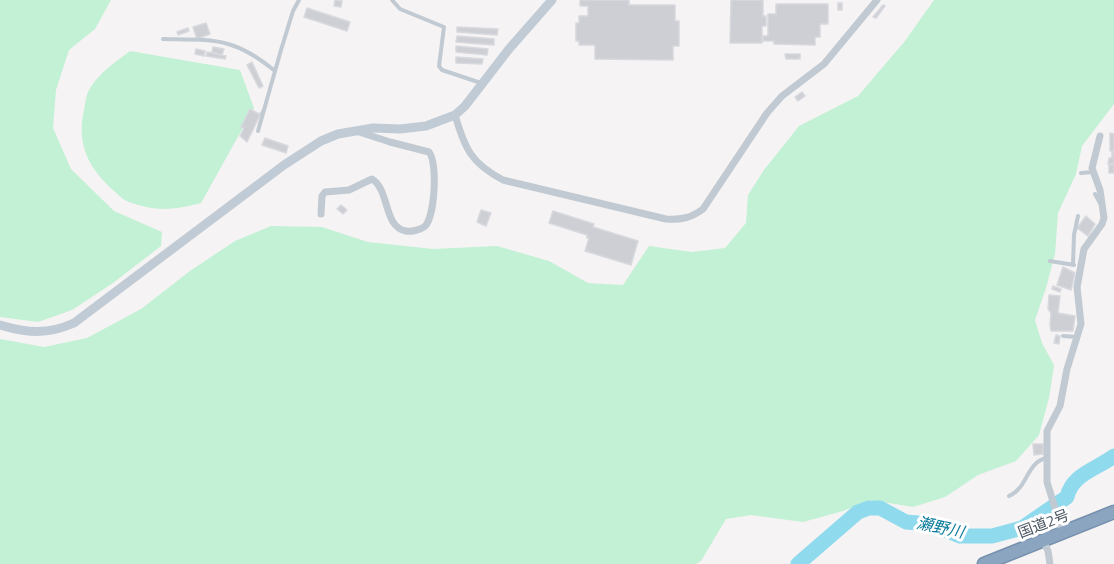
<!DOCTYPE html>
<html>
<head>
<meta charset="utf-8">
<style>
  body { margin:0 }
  canvas { display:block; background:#f5f3f3 }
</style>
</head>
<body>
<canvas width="1114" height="564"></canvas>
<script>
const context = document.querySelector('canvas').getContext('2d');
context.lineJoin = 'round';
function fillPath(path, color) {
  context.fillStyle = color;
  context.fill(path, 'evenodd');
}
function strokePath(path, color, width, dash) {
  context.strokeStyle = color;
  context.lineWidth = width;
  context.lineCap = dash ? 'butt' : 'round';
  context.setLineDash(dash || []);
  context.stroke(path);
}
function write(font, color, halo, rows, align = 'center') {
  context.font = font + ' "Titillium Web","Noto Sans JP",sans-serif';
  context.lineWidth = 6;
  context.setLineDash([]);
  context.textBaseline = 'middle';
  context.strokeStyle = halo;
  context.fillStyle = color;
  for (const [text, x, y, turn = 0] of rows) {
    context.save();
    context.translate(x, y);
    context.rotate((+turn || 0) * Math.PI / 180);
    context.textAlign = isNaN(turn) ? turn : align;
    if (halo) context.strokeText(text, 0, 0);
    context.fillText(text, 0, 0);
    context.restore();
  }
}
const green = new Path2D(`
  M0,0H111L95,29L69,50L56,90L53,128L71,169L114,211L162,232L161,246L113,283L72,310L38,322L0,317Z
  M934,0H1114V104L1082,146L1076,174L1058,213L1055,254L1046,288L1035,320L1042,343L1054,365L1049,398L1039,435L1016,461L978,475L945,497L913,507L871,500L843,511L803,522L751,515L726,519L701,561L696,564H0V339L44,347L87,338L141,309L190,271L235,241L271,226L322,227L368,242L433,249L497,246L549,261L588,283L623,285L649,246L692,252L725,248L746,223L748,195L764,170L799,126L858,96L905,41Z
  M130,51L240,70L254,108L201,203C174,210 156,212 129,202C123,200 119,195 114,191C89,169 76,144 84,110C85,104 86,97 88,92C97,74 114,63 130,51Z`);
const river = new Path2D(`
  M798,564L858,512L869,508H880L906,522L931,524L960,536H992L1022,528L1067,497C1072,474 1097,469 1114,456`);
const building = new Path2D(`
  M335,0L342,1L341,7L334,6Z
  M580,0H629V5H675V21H679V46H673V60L595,59V45H579V41H576V23H579V16H588V6H580Z
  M731,0H763V16H766V26H762V43H730Z
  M838,3H842V10H838Z
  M776,4H828V24H820V37H815V45L774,44V41H763V36H768V14H776Z
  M883,5L885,6L876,18L873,17Z
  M307,8L350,22L347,31L304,17Z
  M206,23L210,34L197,39L193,27Z
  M457,27L498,29L497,35L457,32Z
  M188,28L189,31L178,35L177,32Z
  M457,36L494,39V45L456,42Z
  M456,46L488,49L487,55L456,52Z
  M213,47L224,49L222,55L212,52Z
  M196,49L205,51L204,56L195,54Z
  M207,52L226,56L225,59L206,56Z
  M785,54H800V59H786Z
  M456,57L483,59L482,64L456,63Z
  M252,62L263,86L259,88L247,65Z
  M802,92L805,96L798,101L795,97Z
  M250,109L259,114L262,111L247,142L240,136L244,128L241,127Z
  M1110,133L1114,134V151H1110Z
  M265,138L288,146L286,153L262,145Z
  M1112,152H1114V164H1108L1109,158H1112Z
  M1109,164L1114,165V173H1109Z
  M341,205L347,210L343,214L337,209Z
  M481,210L491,213L486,226L477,222Z
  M553,211L594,224L593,227L638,241L631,265L585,251L589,238H587V235L549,223Z
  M1086,216L1095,224L1088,236L1077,228Z
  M1063,267L1075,273L1071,290L1057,285Z
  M1053,286L1061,289L1060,292L1052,289Z
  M1049,295L1060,296L1058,313L1075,316L1073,331H1051L1050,325L1051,313L1048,309Z
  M1056,335L1060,336L1059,344L1054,343Z
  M1033,444H1043V454L1034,455Z`);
const lane = new Path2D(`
  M392,0L400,9L444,27L439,66L442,70L481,83
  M163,39C214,40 234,37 275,71
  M258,131L281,50L293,11L299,0
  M1081,173L1093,172
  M1095,194L1100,203
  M1050,261L1074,265
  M1073,265L1074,235L1078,216
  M1063,336L1077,337
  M1009,496C1028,488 1026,463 1046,458`);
const street = new Path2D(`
  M455,115C465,149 471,163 503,180L666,219C681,220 691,218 703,209L767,113L782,96L824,64L877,0
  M321,214L322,196L325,192L349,190L372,179C390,190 383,227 406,231C411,232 420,230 424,227C435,219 438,162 429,152L390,142L356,131
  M1063,534L1047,482V431L1060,406L1067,369L1081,324L1077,287L1084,249L1102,224L1104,218L1100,190L1092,168L1100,136
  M1044,542L1048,551L1050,564`);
const secondary = new Path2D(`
  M0,325C28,333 47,335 74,323L284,165L321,141L338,134L373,128L400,129L426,126L455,115L465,106L509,49L552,0`);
const highway = new Path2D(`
  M984,564L1114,512`);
const streetNames = [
  ["国道2号",1044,525,-21]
];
const waterNames = [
  ["瀬野川",940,529,12]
];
fillPath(green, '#c3f1d5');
strokePath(river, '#90daee', 15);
fillPath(building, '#cdcfd5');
strokePath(building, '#d7d9de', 1.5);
strokePath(highway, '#7690ad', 15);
strokePath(lane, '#c1cad2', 4);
strokePath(street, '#c1cad2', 7);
strokePath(secondary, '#c1cbd6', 9);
strokePath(highway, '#8ba5c1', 12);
write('15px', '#4a5661', '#fff', streetNames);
write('italic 16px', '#0c7c9b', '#fff', waterNames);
</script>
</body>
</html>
